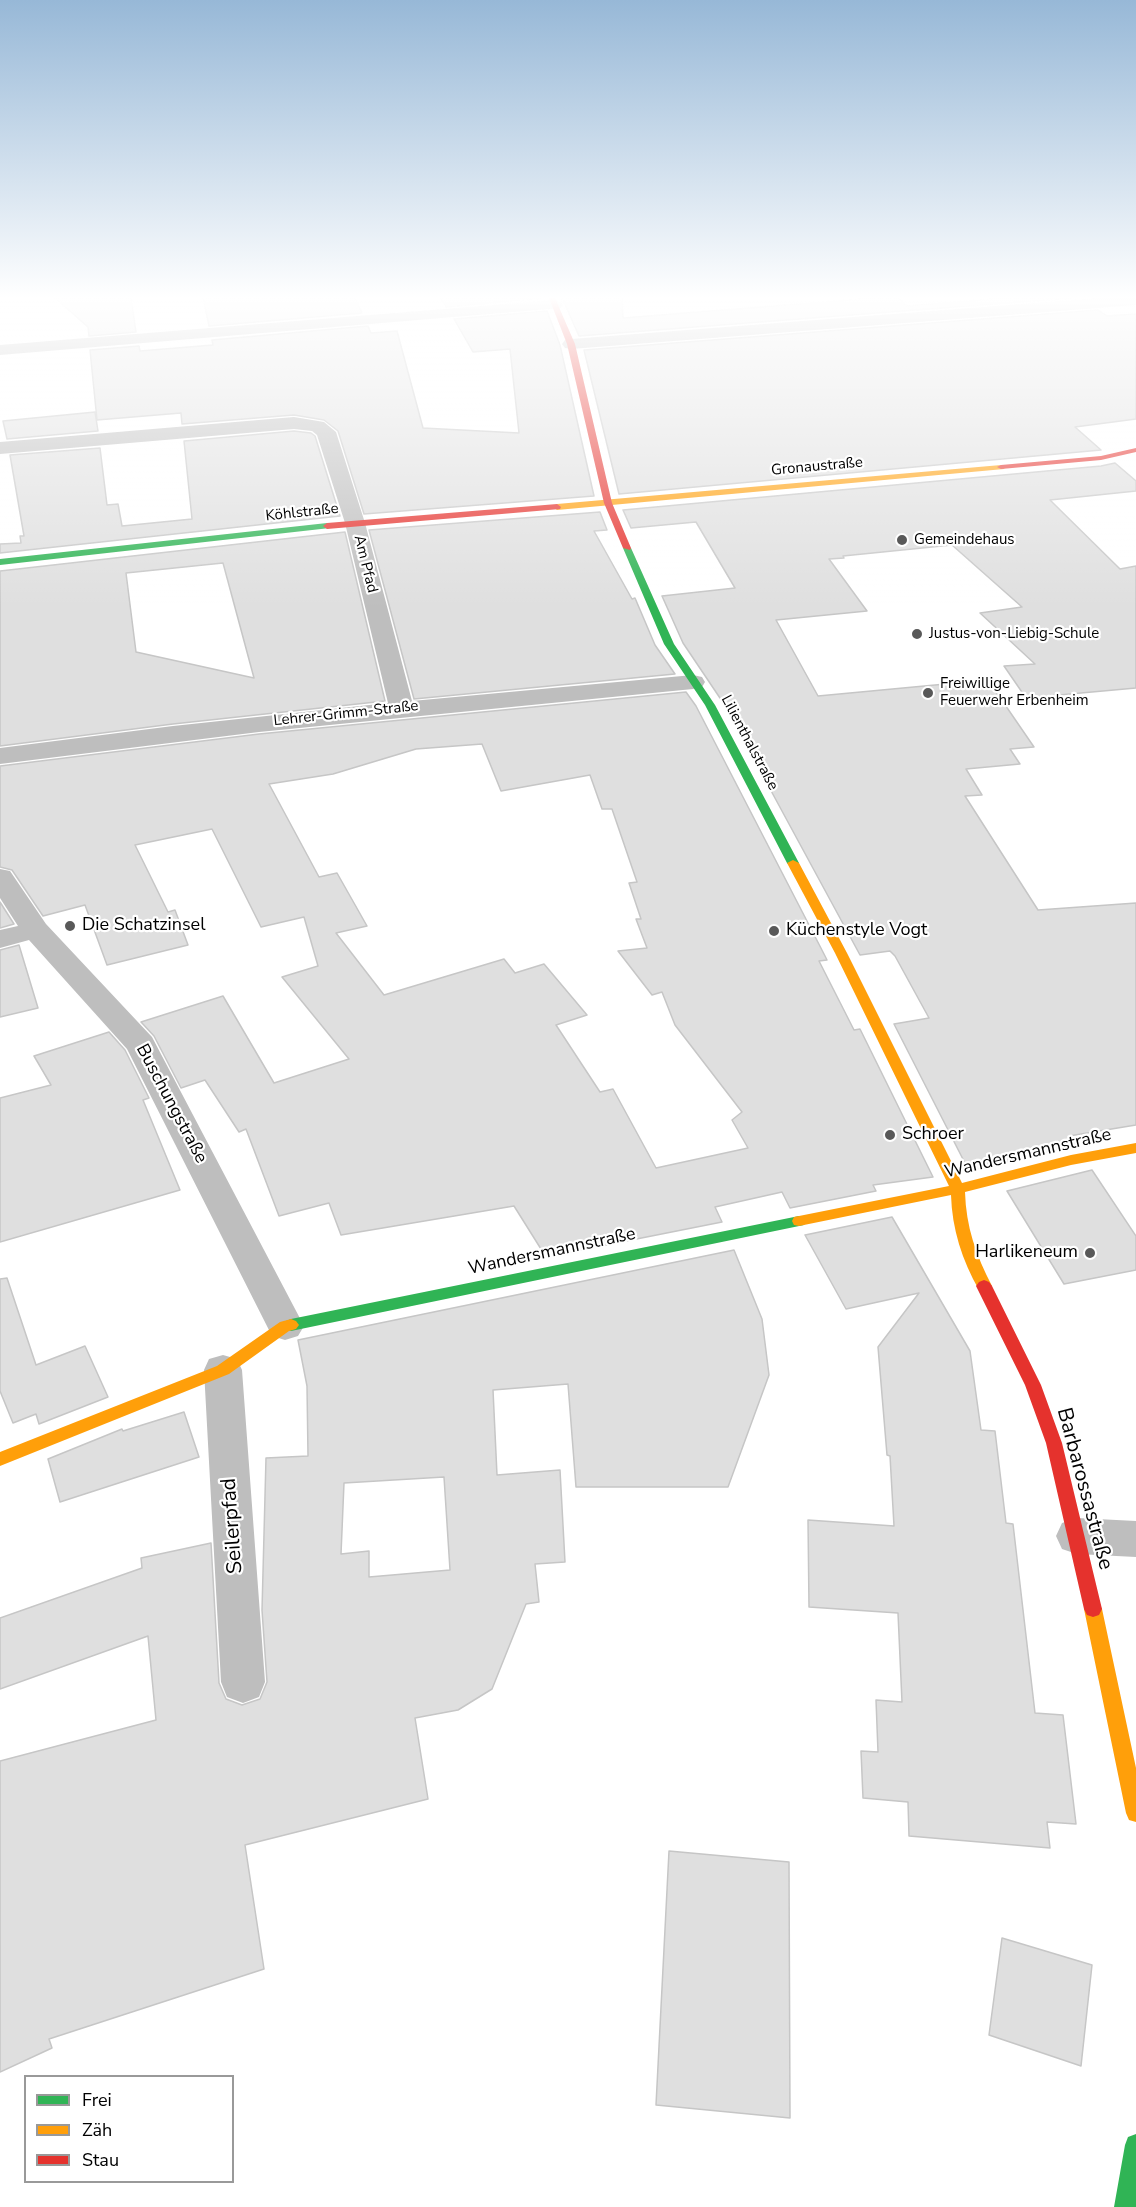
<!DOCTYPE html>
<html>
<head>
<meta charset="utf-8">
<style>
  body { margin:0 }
  #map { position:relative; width:1136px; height:2207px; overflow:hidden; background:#fff; font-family:"Nunito Sans",sans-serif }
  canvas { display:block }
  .legend { position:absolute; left:24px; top:2075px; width:210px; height:108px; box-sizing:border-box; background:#fff; border:2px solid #999; margin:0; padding:8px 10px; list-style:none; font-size:18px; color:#000 }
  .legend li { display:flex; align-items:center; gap:12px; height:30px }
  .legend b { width:30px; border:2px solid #999 }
</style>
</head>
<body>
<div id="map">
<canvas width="1136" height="2207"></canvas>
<ul class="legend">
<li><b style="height:8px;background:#30b455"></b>Frei</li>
<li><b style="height:8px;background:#ff9f0a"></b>Zäh</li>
<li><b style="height:8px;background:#e5322d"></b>Stau</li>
</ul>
</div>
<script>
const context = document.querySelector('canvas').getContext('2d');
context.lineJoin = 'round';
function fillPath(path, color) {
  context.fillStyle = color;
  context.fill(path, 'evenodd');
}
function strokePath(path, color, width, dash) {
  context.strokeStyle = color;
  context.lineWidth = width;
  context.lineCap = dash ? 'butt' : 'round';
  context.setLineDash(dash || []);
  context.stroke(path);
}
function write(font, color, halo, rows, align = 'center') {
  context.font = font + ' "Nunito Sans",sans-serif';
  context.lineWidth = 4.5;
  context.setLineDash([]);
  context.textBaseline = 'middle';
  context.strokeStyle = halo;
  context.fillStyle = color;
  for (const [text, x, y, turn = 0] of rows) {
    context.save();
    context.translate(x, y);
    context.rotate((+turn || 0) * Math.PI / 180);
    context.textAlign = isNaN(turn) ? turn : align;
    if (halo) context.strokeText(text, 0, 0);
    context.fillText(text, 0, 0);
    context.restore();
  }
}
const building = new Path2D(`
  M55,298H131L136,332L89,336L88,327Z
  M203,298H355L362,313L209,326Z
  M441,298H542L446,307Z
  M562,298H622L623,318L875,298H898L907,306L1005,298H1071L579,336Z
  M1098,310L1107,316L1136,314V419L1075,427L1101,450L619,494L584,350Z
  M547,311L560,345L594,496L364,514L338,431L324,420L294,415L182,424L181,413L97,420L90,350L139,346L140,351L213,345L212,340L368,326L371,333L397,331L423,428L519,433L510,349L473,352L454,319Z
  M95,412L98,431L7,439L3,421Z
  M294,431L311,433L315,436L340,516L0,553V544L21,543L20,536H24L10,455L100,448L107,505L118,504L122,526L192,519L184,441Z
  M1115,463L1136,481V491L1050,500L1120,569L1136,566V688L1026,698L1004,666L1035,664L980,613L1022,607L952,545L843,556L844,558L829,559L867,611L776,620L818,696L988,680L1034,747L1010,749L1020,764L966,769L982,795L965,796L1038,910L1136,903V1125L1069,1136L1075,1145L969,1171L894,1024L929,1018L895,956L890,951L860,955L724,704L683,643L662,596L735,588L696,522L631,528L623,510L1101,466Z
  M600,512L607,530L594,531L632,599L635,598L655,645L675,674L414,699L369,530Z
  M345,532L385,701L173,724L0,746V571ZM223,563L254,678L136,652L126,573Z
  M686,692L696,706L824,954L827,960L819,961L854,1030L860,1029L933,1177L873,1185L876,1191L790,1208L782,1192L715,1207L722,1222L546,1257L514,1206L341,1235L329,1203L279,1216L246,1129L239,1132L205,1080L181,1088L154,1036L141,1022L223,996L274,1083L349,1059L282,977L318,966L304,917L261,927L212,829L135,845L168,912L175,910L188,945L107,965L85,905L43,916L12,870L0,867V766L259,734ZM482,744L501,791L590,775L602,809H612L637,882L629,883L641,919H636L647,948L618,951L652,995L662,992L675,1025L742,1112L732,1120L748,1148L656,1168L613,1089L600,1092L556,1025L587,1015L544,964L515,973L504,959L384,995L336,933L367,926L337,873L319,877L269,784L333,774L416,749Z
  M0,902L14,924L0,928Z
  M19,945L38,1008L0,1017V950Z
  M109,1032L125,1050L149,1098L143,1100L180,1190L0,1242V1098L51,1085L34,1056Z
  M1092,1170L1136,1236V1270L1064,1284L1007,1191Z
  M892,1217L970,1351L981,1430L995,1431L1006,1523L1013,1524L1035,1713L1063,1715L1076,1824L1047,1822L1050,1848L909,1836L908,1802L863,1798L861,1751L878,1752L876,1700L902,1702L898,1613L809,1607L808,1520L894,1526L890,1456L887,1455L878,1347L919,1293L846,1309L805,1235Z
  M734,1250L762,1319L769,1375L728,1487H576L568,1384L493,1390L497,1475L560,1470L565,1562L535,1564L539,1602L526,1604L492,1689L458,1710L415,1718L428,1799L245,1845L264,1969L49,2039L52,2048L0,2072V1761L156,1720L148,1636L0,1689V1618L142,1568L141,1558L211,1543L219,1683L226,1699L242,1705L260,1699L267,1682L262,1610L266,1458L308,1456L307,1386L298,1340ZM444,1477L450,1570L369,1577V1551L341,1554L344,1483Z
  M7,1278L36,1365L85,1346L108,1397L39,1424L36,1414L13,1423L0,1391V1279Z
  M184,1412L199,1457L60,1502L48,1459L122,1429L123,1431Z
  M669,1851L789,1862L790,2118L656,2105Z
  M1002,1938L1092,1965L1081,2066L989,2035Z`);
const street = new Path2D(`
  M1099,298H1136V305L571,349L565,348L562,344L565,340L571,339Z
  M555,300L561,302L563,305L561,308L0,355V345Z
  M294,417L324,422L336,432L365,523L412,701L693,675L702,677L705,682L702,687L693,689L259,732L0,764V748L173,726L388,703L345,523L317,435L312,431L294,429L0,454V442Z
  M0,869L10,871L46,924L152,1037L304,1326L298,1336L285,1340L272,1336L127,1049L29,940L0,948V930L18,926L0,898Z
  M223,1355L237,1359L242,1370L265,1682L259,1697L243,1703L227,1697L221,1682L204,1370L209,1359Z
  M1077,1518L1136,1521V1557L1077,1554L1062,1549L1056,1536L1062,1523Z`);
const fast = new Path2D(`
  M327,523L331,526L330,528L0,565V559Z
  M624,546L631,548L674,644L715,705L799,863L797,865H789L787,863L705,705L664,644L623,548Z
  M799,1216L804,1217L806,1221L804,1225L291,1331L286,1329L283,1325L286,1321L291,1319Z
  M1136,2134V2207H1114L1125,2145L1128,2137Z`);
const slow = new Path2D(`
  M1001,465L1005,467L1004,469L557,510L553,507L557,504Z
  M793,860L799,863L847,953L962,1183L1071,1155L1136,1143V1153L1071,1165L965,1192C966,1227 976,1255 992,1286L989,1290H979C962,1260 952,1229 951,1195L799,1226L794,1225L792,1221L794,1217L949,1186L835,953L787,863Z
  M291,1319L296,1321L299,1325L296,1329L289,1331L229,1374L0,1466V1452L217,1366L280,1322Z
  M1093,1601L1099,1603L1102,1609L1136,1768V1822L1129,1820L1126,1813L1084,1609L1087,1603Z`);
const jam = new Path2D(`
  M549,298H555L575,344L612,503L631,548L630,550L623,548L604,503L567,344Z
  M1136,448V452L1101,460L1001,469L997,467L1001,465L1101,456Z
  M557,504L561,507L560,509L327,529L323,526L327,523Z
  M984,1280L989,1282L992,1286L1041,1385L1062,1443L1102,1609L1099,1615L1093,1617L1087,1615L1084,1609L1046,1443L1025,1385L976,1286L979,1282Z`);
const markers = [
  [902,540,6,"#595959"],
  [917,634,6,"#595959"],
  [928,693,6,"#595959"],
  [70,926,6,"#595959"],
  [774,931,6,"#595959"],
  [890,1135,6,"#595959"],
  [1090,1253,6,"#595959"]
];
const farStreetnames = [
  ["Gronaustraße",817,467,-5],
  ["Köhlstraße",302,513,-6],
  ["Am Pfad",365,564,76],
  ["Lehrer-Grimm-Straße",346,714,-6],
  ["Lilienthalstraße",749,743,62]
];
const farPoinames = [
  ["Gemeindehaus",914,540],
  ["Justus-von-Liebig-Schule",929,634],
  ["Freiwillige",940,684],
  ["Feuerwehr Erbenheim",940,701]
];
const poiNames = [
  ["Die Schatzinsel",82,926],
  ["Küchenstyle Vogt",786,931],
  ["Schroer",902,1135],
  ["Harlikeneum",1078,1253,"right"]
];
const streetNames = [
  ["Buschungstraße",171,1104,62],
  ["Wandersmannstraße",1028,1154,-13],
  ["Wandersmannstraße",552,1252,-12]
];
const nearStreetnames = [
  ["Barbarossastraße",1084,1489,75],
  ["Seilerpfad",233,1526,-94]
];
fillPath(building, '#dfdfdf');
strokePath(building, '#c6c6c6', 1.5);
fillPath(street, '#bebebe');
fillPath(fast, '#30b455');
fillPath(slow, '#ff9f0a');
fillPath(jam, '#e5322d');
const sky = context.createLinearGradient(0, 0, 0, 607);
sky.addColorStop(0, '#97b8d7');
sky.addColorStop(0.49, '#fff');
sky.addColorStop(1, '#ffffff00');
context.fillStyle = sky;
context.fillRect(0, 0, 1136, 607);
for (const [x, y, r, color] of markers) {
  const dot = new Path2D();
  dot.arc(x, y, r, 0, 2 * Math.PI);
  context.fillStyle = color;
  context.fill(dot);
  strokePath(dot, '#fff', 2);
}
write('15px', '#000', '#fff', farStreetnames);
write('15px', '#000', '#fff', farPoinames, 'left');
write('18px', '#000', '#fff', poiNames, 'left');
write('18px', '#000', '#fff', streetNames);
write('21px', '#000', '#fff', nearStreetnames);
</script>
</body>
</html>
